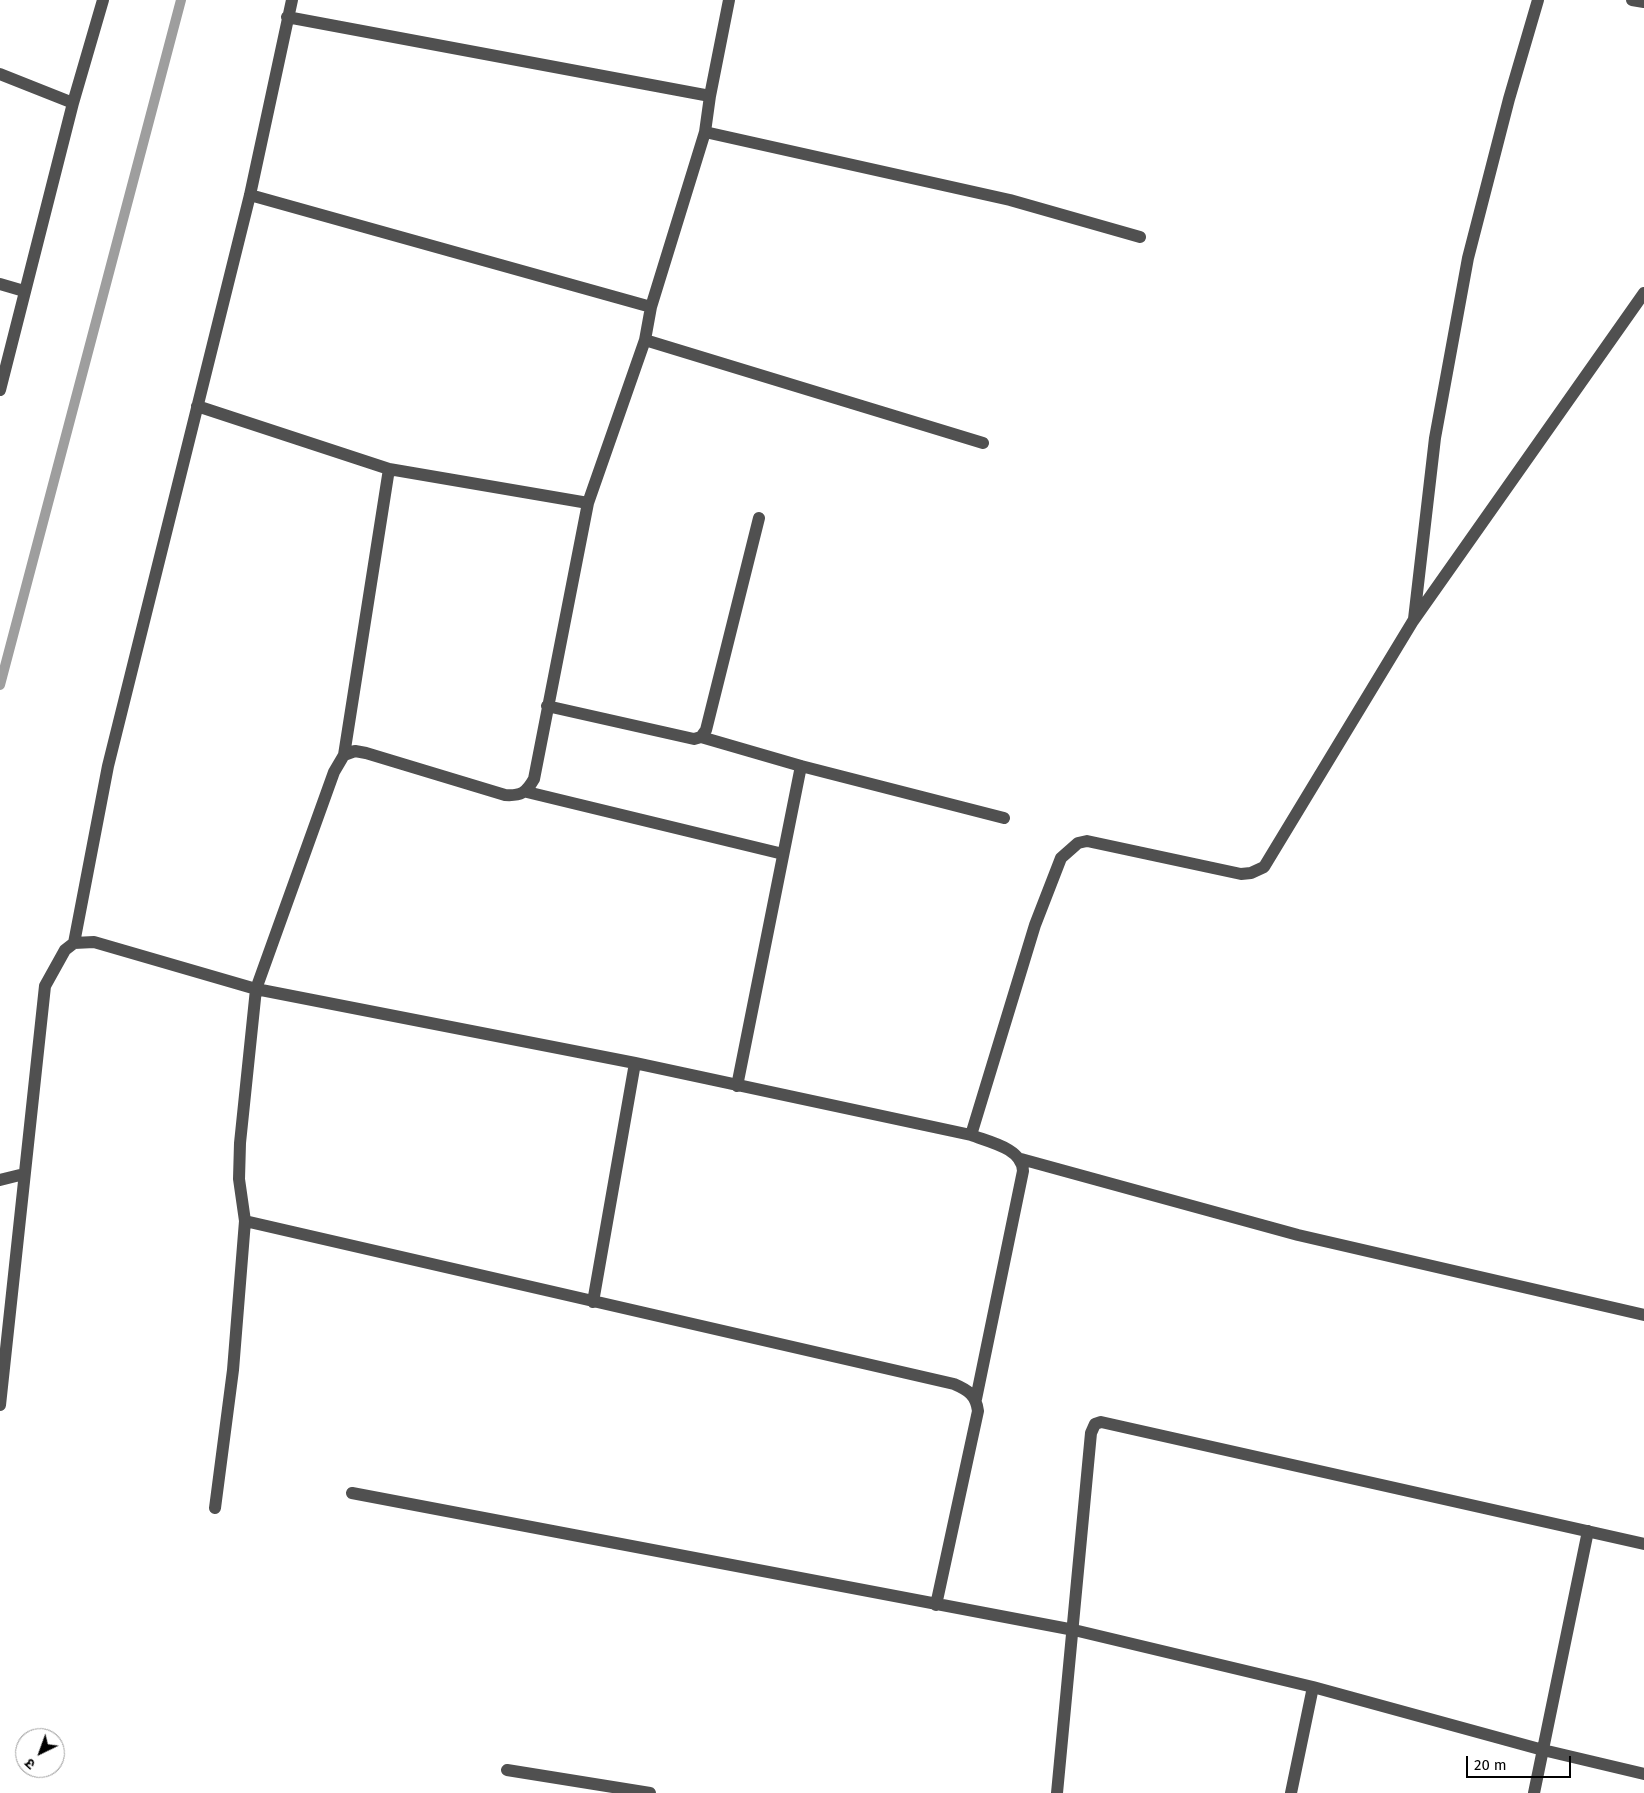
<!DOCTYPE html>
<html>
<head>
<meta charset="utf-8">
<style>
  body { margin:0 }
  #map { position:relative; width:1644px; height:1793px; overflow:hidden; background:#fff; font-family:"Fira Sans","Noto Sans Devanagari",sans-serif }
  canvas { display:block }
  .north { position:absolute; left:15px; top:1728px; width:50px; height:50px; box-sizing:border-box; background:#fff; border:1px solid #999; border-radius:50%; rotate:222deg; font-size:14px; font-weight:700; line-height:20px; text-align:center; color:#000 }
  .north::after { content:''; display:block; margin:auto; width:18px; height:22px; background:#000; clip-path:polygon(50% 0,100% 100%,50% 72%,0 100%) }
  .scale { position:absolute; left:1466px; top:1756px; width:105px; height:22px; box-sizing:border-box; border:2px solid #000; border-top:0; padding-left:6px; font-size:15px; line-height:18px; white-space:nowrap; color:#000; -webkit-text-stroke:4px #fff; paint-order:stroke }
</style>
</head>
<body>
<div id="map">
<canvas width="1644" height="1793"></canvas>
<div class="north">उ</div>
<div class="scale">20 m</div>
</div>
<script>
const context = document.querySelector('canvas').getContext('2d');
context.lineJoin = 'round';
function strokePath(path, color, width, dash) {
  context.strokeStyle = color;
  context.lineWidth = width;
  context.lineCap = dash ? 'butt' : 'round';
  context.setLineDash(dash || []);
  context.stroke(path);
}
const stream = new Path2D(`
  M0,685L181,0`);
const minor = new Path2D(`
  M1632,0L1644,2
  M287,17L710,96
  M0,74L73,103
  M705,132L1010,200L1140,237
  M250,195L651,307
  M0,284L24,291
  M645,340L983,443
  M0,390L73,103L103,0
  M197,406L389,469L588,503
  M1414,619L1435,438L1468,258L1509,99L1538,0
  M547,706L694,739L701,737L706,730L759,518
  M701,737L801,766L1004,818
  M344,755L389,469
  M527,792L783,854
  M74,943L108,766L250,195L292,0
  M737,1086L801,766
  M971,1135L1035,925L1061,858L1078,843L1087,841L1241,874L1251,873L1264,867L1413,621L1644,293
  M1021,1159L1298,1235L1644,1315
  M0,1180L24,1174
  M245,1221L954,1384C968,1390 976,1395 978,1411L936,1605
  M593,1302L635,1063
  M0,1405L45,986L65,950L74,943L94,942L256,989L635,1063L971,1135C989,1142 1022,1148 1023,1171L976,1399
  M352,1493L1074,1630L1313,1687L1543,1750L1644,1774
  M215,1508L233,1370L245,1221L239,1179L240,1143L256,989L334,772L344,755L355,751L366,753L505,795C521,796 526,793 534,779L588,503L645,340L651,307L705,132L710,96L729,0
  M507,1770L650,1793
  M1057,1793L1091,1433L1095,1424L1101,1422L1644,1544
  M1291,1793L1313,1687
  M1534,1793L1588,1531`);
strokePath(stream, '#9e9e9e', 10);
strokePath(minor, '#505050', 12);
</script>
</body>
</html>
